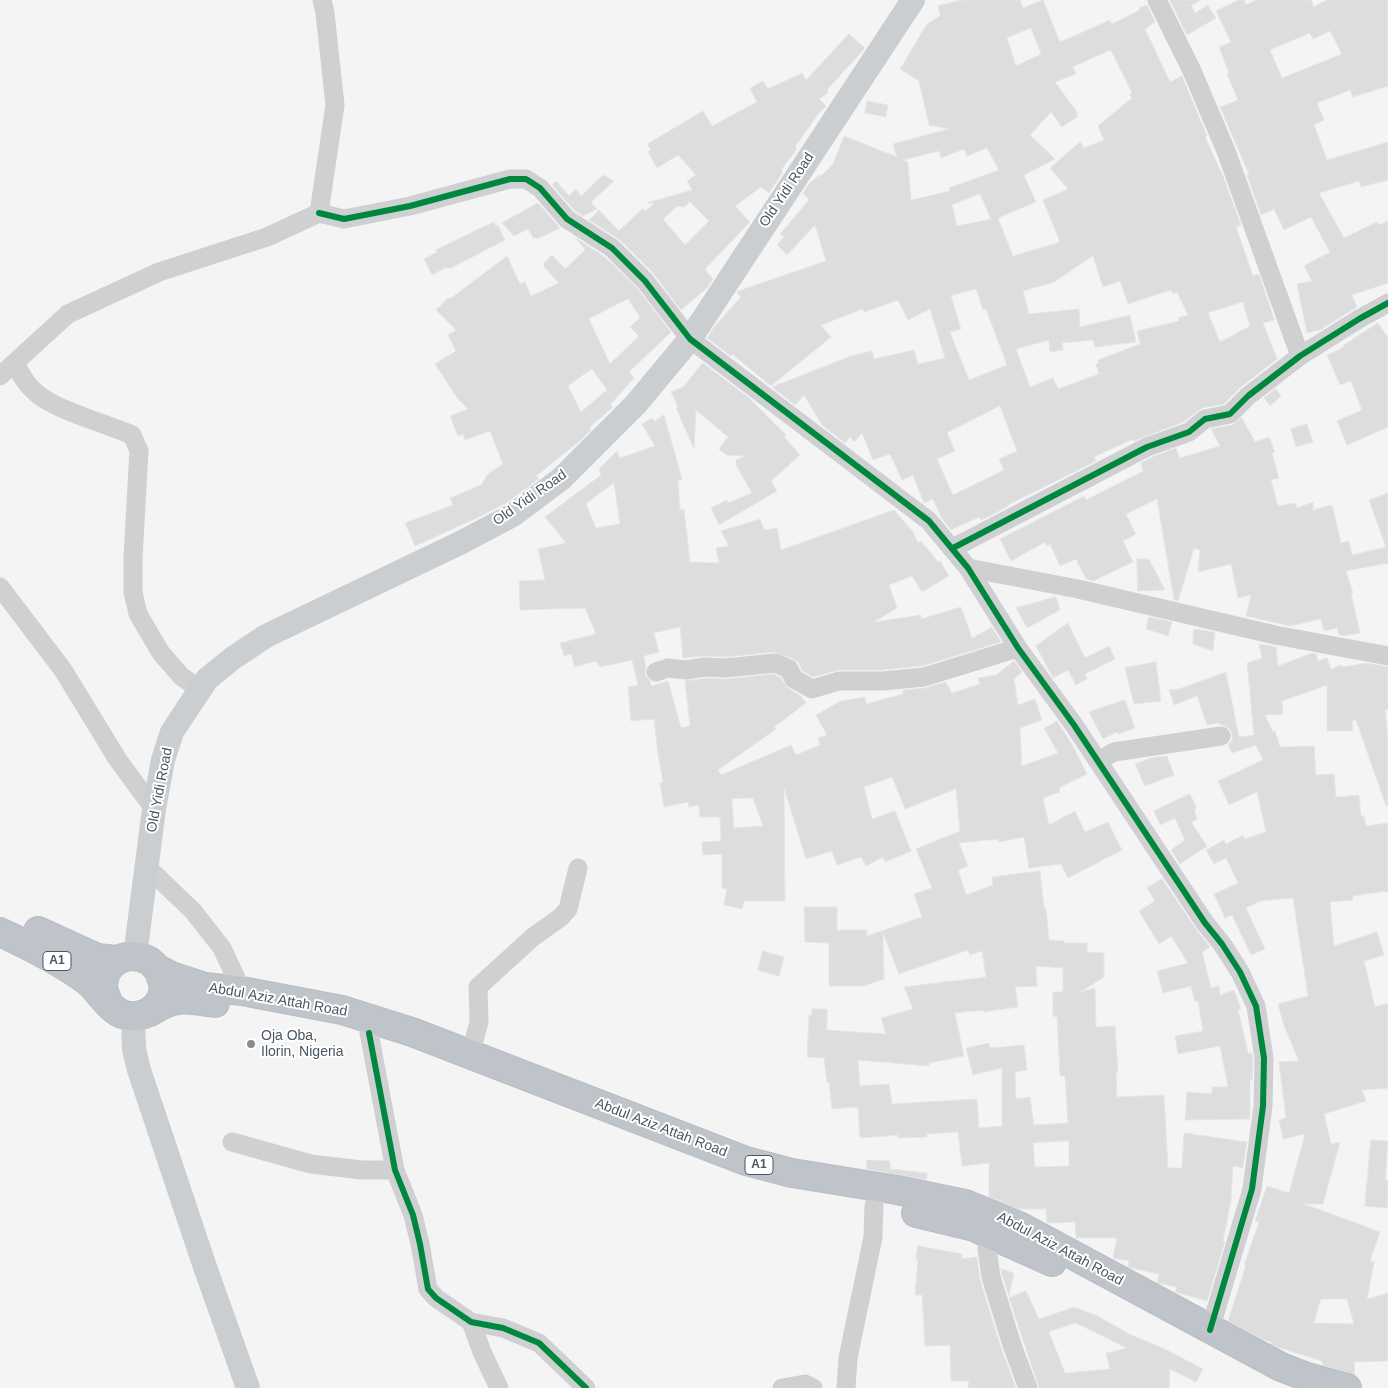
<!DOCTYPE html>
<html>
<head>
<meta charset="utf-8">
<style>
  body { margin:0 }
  canvas { display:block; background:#f4f4f4 }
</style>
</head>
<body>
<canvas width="1388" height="1388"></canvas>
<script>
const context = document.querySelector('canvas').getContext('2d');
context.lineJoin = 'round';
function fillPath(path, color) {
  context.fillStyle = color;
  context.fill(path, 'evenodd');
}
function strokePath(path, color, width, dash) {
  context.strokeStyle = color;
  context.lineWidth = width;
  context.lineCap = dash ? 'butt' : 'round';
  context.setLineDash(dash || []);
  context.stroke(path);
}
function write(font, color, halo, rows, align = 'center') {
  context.font = font + ' Arial,sans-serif';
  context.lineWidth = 4;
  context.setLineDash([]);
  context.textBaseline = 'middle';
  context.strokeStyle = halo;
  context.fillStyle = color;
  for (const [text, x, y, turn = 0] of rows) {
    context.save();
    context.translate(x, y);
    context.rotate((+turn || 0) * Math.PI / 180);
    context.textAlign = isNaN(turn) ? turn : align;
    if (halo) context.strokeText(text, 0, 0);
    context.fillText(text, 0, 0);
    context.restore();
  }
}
const building = new Path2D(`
  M962,0H1020L1023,8L1043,0L1060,42L1110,20L1112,24L1140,10L1139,8L1147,5L1155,22L1145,29L1170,82L1182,76L1207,136L1205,137L1223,176L1241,225L1236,227L1253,276L1259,274L1271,310L1274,320L1263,323L1277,359L1241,387L1224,404L1202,408L1183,422L1134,441L1133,439L1094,457L1096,461L1008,505V506L994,514L981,520L979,517L951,530L942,519L933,499L924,503L913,475L902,480L890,454L873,460L862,433L854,442L850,437L845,443L822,425L804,395L795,405L772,387L851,356L872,351L874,359L914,350L918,364L945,358L930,309L908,320L898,300L864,312L863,309L821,325L831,337L771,386L732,354L731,356L707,338L714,327L741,297L737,293L738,291L826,261L815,225L787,255L777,245L784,237L780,234L809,200L803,193L809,184L819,175L821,176L833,164L844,136L897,157L893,144L949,129L929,125L919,81L900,69L927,24L940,16L938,6ZM1031,28L1041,54L1016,66L1007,38ZM1111,50L1132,93L1129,94L1132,98L1098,126L1104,140L1084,148L1080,142L1050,168L1068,189L1043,200L1060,242L1013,256L998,218L1036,202L1024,175L1055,159L1030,135L1051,112L1062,127L1077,117V112L1055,82L1076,74L1073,67ZM987,148L999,170L949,188L950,191L911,200L908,162L903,160L939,151L941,158L964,149L967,156ZM980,194L991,219L957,226L952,205ZM1093,256L1103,287L1120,281L1128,304L1171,290L1173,294L1177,292L1188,315L1178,318L1179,321L1137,331L1140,344L1098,360L1099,363L1096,364L1099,374L1058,389L1053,378L1030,387L1016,349L1049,340L1050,352L1063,350L1062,343L1093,340L1095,347L1136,342L1130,315L1080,327L1079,309L1029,314L1023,291L1054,282ZM976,289L983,310L986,309L1007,365L969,380L950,332L961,329L951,296ZM1243,302L1250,326L1220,342L1208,313ZM1000,406L1017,451L999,459L1004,470L953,495L937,459L955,451L947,433Z
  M1170,0H1201L1191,5L1195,13L1208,5L1216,18L1187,35Z
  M1239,0H1244L1246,5L1256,0H1311L1314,7L1327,0H1388V86L1353,97L1350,90L1317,103L1324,120L1314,125L1327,160L1388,142V180L1361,187L1359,181L1319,193L1344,238L1377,222L1379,225L1388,221V283L1352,295L1357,307L1320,330L1307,333L1297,284L1312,281L1304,266L1330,252L1311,217L1284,230L1274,209L1261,215L1247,175L1249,174L1220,107L1238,100L1227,74L1229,73L1219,47L1231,42L1216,11ZM1330,31L1342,54L1282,78L1270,50L1310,33L1313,39Z
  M849,34L865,48L827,90L828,93L819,99L826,106L816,117L795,147L797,149L781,170L783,172L769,193L761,187L735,206L750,222L705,269L713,279L707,288L681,310L653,273L620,240L589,220L599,210L619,231L643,208L645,211L654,204L647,203L692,190L687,181L696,175L678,155L657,168L648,152L651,150L647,144L703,111L712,126L757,102L750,88L763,81L768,89L802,73L806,80ZM690,202L709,221L685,245L663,219L677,206L684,207Z
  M867,101L888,105L886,117L865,113Z
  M603,175L614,181L591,202L597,209L583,216L574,210L552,185L556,181L569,196L576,189L581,196Z
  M538,203L560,228L537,239L536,237L534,239L528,229L514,236L502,223Z
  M494,222L496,226L498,225L505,240L451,268H445L432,275L424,259L437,252L436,250Z
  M576,238L605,257L637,288L671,332L629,372L634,378L610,405L613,407L589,428L591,430L582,439L536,476L539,479L506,503L479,517L415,546L405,523L453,505L450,498L481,485L488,474L503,464L490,431L465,440L463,434L458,436L450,416L468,409L458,399L435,364L456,351L448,335L456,330L436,310L448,298L450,299L507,256L520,284L525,282L531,296L559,283L544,267V263L552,255L565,269L585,250ZM628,299L640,317L630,327L639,336L610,364L589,319ZM592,369L607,390L581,412L568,386Z
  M1378,323L1388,338V427L1347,445L1337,421L1362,410L1351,381L1340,385L1327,355L1344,347L1343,346Z
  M703,363L749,398L786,435L784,437L800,455L771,481L777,491L719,525L711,508L727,500L728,503L752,493L736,465V460L745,456L726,455L719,449L728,437L696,410L694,449L676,408L678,407L671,392L683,387Z
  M1276,389L1281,396L1270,406L1264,398Z
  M664,415L682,479L678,481L680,510L684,509L690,562L719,563L716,548L729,546L721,531L760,519L764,530L777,528L781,550L894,510L913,532L918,543L921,541L938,562L940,561L949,576L922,592L912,576L889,585L897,608L874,622L921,615V619L961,607L972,638L992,627L1001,642L922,666L882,670H839L813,677L802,671L799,663L793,659L774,652L725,657L705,656L683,658L680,627L654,633L659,652L644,656L646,667L645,675L650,681L651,686L668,681L681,728L690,726L685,681L706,678L726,679L773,674L781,678L788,688L801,696L806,703L774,727L776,729L718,770L721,775L791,745L796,755L820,745L818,738L827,735L816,715L841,701L865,697L866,704L903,694V690L925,688L946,682L952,693L980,684L978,678L996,675L1014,661L1022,672L1014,679L1018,705L1035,699L1042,720L1020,728L1022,766L1058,753L1044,728L1057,721L1073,746L1087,774L1059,788L1060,792L1043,798L1049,825L1075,811L1085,832L1108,822L1122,850L1068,878L1061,864L1029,868L1024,837L999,842L998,839L959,843L968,866L958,870L966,895L993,885L992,877L1040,871L1044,908H1046L1049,940L1065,941L1064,943H1087V952L1104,953V977L1080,992L1095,988L1096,1027L1115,1026L1118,1073H1116L1117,1097L1164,1095L1168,1168H1182L1184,1133L1247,1142L1243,1168L1233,1166L1231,1200L1223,1241L1225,1242L1207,1301L1175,1292L1177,1287L1157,1283L1159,1274L1131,1268L1128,1267L1129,1261L1113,1258L1117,1238H1076L1075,1222L1047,1223L1046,1209H1017L989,1197V1163L962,1166L958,1132L927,1134V1137L898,1138V1135L860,1138L858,1107L832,1109L829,1082H827L824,1058L807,1057L809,1015H812V1009H827V1030L886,1034L881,1018L913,1009L904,987L986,977L982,951L970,955L968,950L899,974L883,933L884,979L864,986H829V943L805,942L804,907H837V930H867V936L922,917L914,894L932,888L916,849L960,831L956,789L905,809L892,777L864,787L872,819L895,811L911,851L885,862L883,857L866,866L861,857L837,865L832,851L806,859L784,788L785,901H744L742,909L724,905L727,889L722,888V854L703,855L702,842L721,841L720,817H700L699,805L689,807L688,802L664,807L660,783L663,782L658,754L654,719L631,721L628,687L638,685L632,660L600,667L596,661L575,667L571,654L564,656L560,643L596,634L585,608L520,610L519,581L545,580L538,549L566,543L545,517L601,475L599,469L617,451L620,458L655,446L642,424L652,418L654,421ZM614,483L620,524L596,528L586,504ZM753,798L763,826L734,828L732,799ZM1036,966L1063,968V992H1053V1016L1057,1017L1060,1076H1065L1068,1123L1034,1125L1030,1097L1016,1099L1015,1072L1027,1070L1024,1045L990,1048L989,1043L966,1048L973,1075L1002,1068V1126L979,1128L977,1099L892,1104L889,1084L860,1086L858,1060L929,1066V1063L964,1056L955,1013L984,1010V1012L1018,1007L1015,987L1037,986ZM1069,1141V1166L1035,1167L1033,1143Z
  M1242,418L1255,442L1269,437L1275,452L1272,453L1279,478L1271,480L1278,506L1295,503L1297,508L1313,502V510L1332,505L1341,543L1349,541L1352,555L1386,547L1369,500L1388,493V563L1346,571L1353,593H1351L1360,633L1344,636L1339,635L1337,628L1324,631L1321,619L1290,626L1246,616L1251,595L1238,598L1231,564L1198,572L1200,550L1194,548L1178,601L1174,600L1157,499L1126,514L1136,534L1123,541L1133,562L1093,581L1086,579L1076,559L1060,566L1050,544L1047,546L1045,542L1011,561L1000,539L1084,496L1086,500L1143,471L1141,463L1152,457L1176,448L1180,458L1220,446L1211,429L1232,425Z
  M1307,424L1313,442L1296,447L1291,429Z
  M1137,559H1149L1165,590L1138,591Z
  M1056,597L1060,610L1027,628L1016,608Z
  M1149,617L1172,622L1168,636L1146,629Z
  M1068,623L1085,658L1109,646L1115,659L1085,674L1087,679L1076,685L1068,670L1053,678L1036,646Z
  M1194,629L1215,632L1213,651L1193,644Z
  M1259,644L1276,647L1278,666L1312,653L1316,654L1318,661L1327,658L1331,669L1341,665L1342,667L1367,663L1388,667V709L1385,710L1388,739V806H1386L1356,720L1352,721L1353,731H1327V685L1282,701L1283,714L1265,715L1273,732L1275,731L1280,747L1314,746L1316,775L1334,774L1336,797L1359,795L1361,816H1364L1366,826L1388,823V891L1352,896L1353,900L1330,902L1334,946L1377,932L1384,955L1364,961L1375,1007L1388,1003V1088L1362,1090L1366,1101L1324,1114L1331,1144L1340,1142L1323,1204H1304L1380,1232L1370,1261L1374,1262L1367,1299L1388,1293V1361L1354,1362L1355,1375L1323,1365L1322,1361L1277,1347L1271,1344V1342L1262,1339L1228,1321L1246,1265H1244L1259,1222L1255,1221L1267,1186L1289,1193L1305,1134L1283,1139L1279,1120L1286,1118L1279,1062L1299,1061L1284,1026L1278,1004L1308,996L1293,898L1260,901L1246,908L1265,949L1251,955L1232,915L1225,918L1214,894L1238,883L1226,858L1214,864L1206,850L1224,840L1226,844L1243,835L1244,839L1266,832L1257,792L1229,805L1218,781L1263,760L1256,745L1232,753L1228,745L1232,740V735L1230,729L1218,723L1207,725L1197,696L1174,705L1169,690L1179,689L1226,672L1239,737L1254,735L1247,663L1262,658ZM1321,1299H1347L1354,1324L1314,1323Z
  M1156,662L1161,701L1134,704L1125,668Z
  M1125,700L1135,728L1118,734L1117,732L1103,739L1089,712Z
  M1167,756L1174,775L1145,786L1135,764L1151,758Z
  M1190,794L1197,808L1194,809L1197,819L1191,822L1207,846L1180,864L1171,850L1185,840L1175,818L1160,825L1154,811Z
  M1162,879L1196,929L1210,947L1202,952L1211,988L1219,986L1220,995L1234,990L1241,1009L1238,1010L1248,1053H1252L1253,1059L1252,1080H1250V1119L1185,1120L1187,1092L1212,1094V1087H1228L1220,1046L1178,1054L1175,1036L1203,1031L1198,1001L1195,1002L1191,986L1163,993L1157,971L1188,963L1171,936L1159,944L1139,911L1155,901L1147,888Z
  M763,951L784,957L779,976L758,970Z
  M1371,1140L1388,1141L1385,1180H1388V1208L1365,1206Z
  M867,1160L890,1161V1169L927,1173V1180L867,1169Z
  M918,1246L962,1254L961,1259L977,1257L980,1280L1001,1348L1016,1388H968L969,1381H951L950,1345L925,1346L922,1295H915L918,1260L916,1259Z
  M1001,1269L1014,1273L1009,1296L1002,1275Z
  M1026,1291L1039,1319L1074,1307L1098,1316L1129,1334L1163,1348L1203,1369L1196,1382L1170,1369L1169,1388H1039L1009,1298ZM1076,1323L1127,1348L1106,1353L1110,1369L1065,1373L1049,1332Z`);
const minor = new Path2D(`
  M1157,0L1192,71L1226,151L1300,356
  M319,213L344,219L410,206L510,179H526L540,188L567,219L612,248L645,281L690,339L929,521L968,568L1018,648L1074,725L1205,923L1222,944L1240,972L1256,1006L1264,1058L1263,1106L1252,1189L1210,1330
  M15,363C20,373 25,383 34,391C53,410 106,423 132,435L139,451L133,557V592L138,614L161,653L181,676L200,690
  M0,376L68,314L159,272L267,237L319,213L335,105L325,13L322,0
  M953,548L1147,447L1189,432L1205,419L1230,414L1248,396L1300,356L1359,319L1388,303
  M968,568L1078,589L1275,635L1388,656
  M0,587L63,670L118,760L154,809
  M656,672L668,668L686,670L705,667L725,668L775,663L789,669L794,679L812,689L839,681H883L924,677L1018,648
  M1098,761L1114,752L1221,736
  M147,867L193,911L222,948L242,991
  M369,1033L395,1170L413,1215L420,1244L428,1289L436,1298L471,1322L503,1328L539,1343L586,1388
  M470,1055L479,1022L478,987L533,937L561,917L568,909L578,868
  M232,1142L311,1164L362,1170H395
  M991,1236L987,1248L991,1277L1012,1345L1028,1388
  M471,1322L482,1352L499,1388
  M782,1388L805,1384L813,1388
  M846,1388L848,1358L873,1237L874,1205`);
const major = new Path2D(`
  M135,956L154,809L163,760L172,732L207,679L233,658L266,636L462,542L513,515L561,479L636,404L690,339L913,0
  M133,1016L134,1049L139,1070L204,1264L248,1388`);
const highway = new Path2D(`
  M38,931L97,958L117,960
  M0,932C30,946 60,961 86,980C98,989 109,1009 122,1014C134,1019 149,1015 157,1005C163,998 165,988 162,980C153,945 104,950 103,986C103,990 106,996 107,1000
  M158,969L171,976L205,987L242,991L342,1010L412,1032L746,1161L792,1173L897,1190L965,1204L1021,1227L1281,1367L1307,1377L1347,1388
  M150,1012C177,995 185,999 215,1003
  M916,1213L974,1227L1052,1262`);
const cycleway = new Path2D(`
  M319,213L344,219L410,206L510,179H526L540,188L567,219L612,248L645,281L690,339L929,521L968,568L1018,648L1074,725L1205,923L1222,944L1240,972L1256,1006L1264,1058L1263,1106L1252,1189L1210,1330
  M953,548L1147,447L1189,432L1205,419L1230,414L1248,396L1300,356L1359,319L1388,303
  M369,1033L395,1170L413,1215L420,1244L428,1289L436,1298L471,1322L503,1328L539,1343L586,1388`);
const markers = [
  [251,1044,5,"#868d94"]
];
const shields = [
  [57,961,28],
  [759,1165,28]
];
const shieldNames = [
  ["A1",57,961],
  ["A1",759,1165]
];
const streetNames = [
  ["Old Yidi Road",787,190,-56],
  ["Old Yidi Road",530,498,-35],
  ["Old Yidi Road",160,790,-79],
  ["Abdul Aziz Attah Road",278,1000,10],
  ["Abdul Aziz Attah Road",661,1128,21],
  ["Abdul Aziz Attah Road",1060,1249,28]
];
const poiNames = [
  ["Oja Oba,",261,1036],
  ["Ilorin, Nigeria",261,1052]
];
fillPath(building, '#ddddde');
strokePath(building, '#e5e6e7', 1);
strokePath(highway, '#b9bec3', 30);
strokePath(minor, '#ced0d2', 19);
strokePath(major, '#caced1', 24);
strokePath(highway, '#bec4c9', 28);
strokePath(cycleway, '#00873e', 6);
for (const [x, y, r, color] of markers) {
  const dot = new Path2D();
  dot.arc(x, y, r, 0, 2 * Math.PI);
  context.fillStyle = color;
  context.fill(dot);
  strokePath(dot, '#fff', 2);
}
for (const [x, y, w] of shields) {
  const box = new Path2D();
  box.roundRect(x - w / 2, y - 9.5, w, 19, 4);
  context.fillStyle = '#fff';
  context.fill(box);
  strokePath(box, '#4a5661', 1);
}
write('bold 12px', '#4a5661', null, shieldNames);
write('14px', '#4a5661', '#fff', streetNames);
write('14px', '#4a5661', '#fff', poiNames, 'left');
</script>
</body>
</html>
